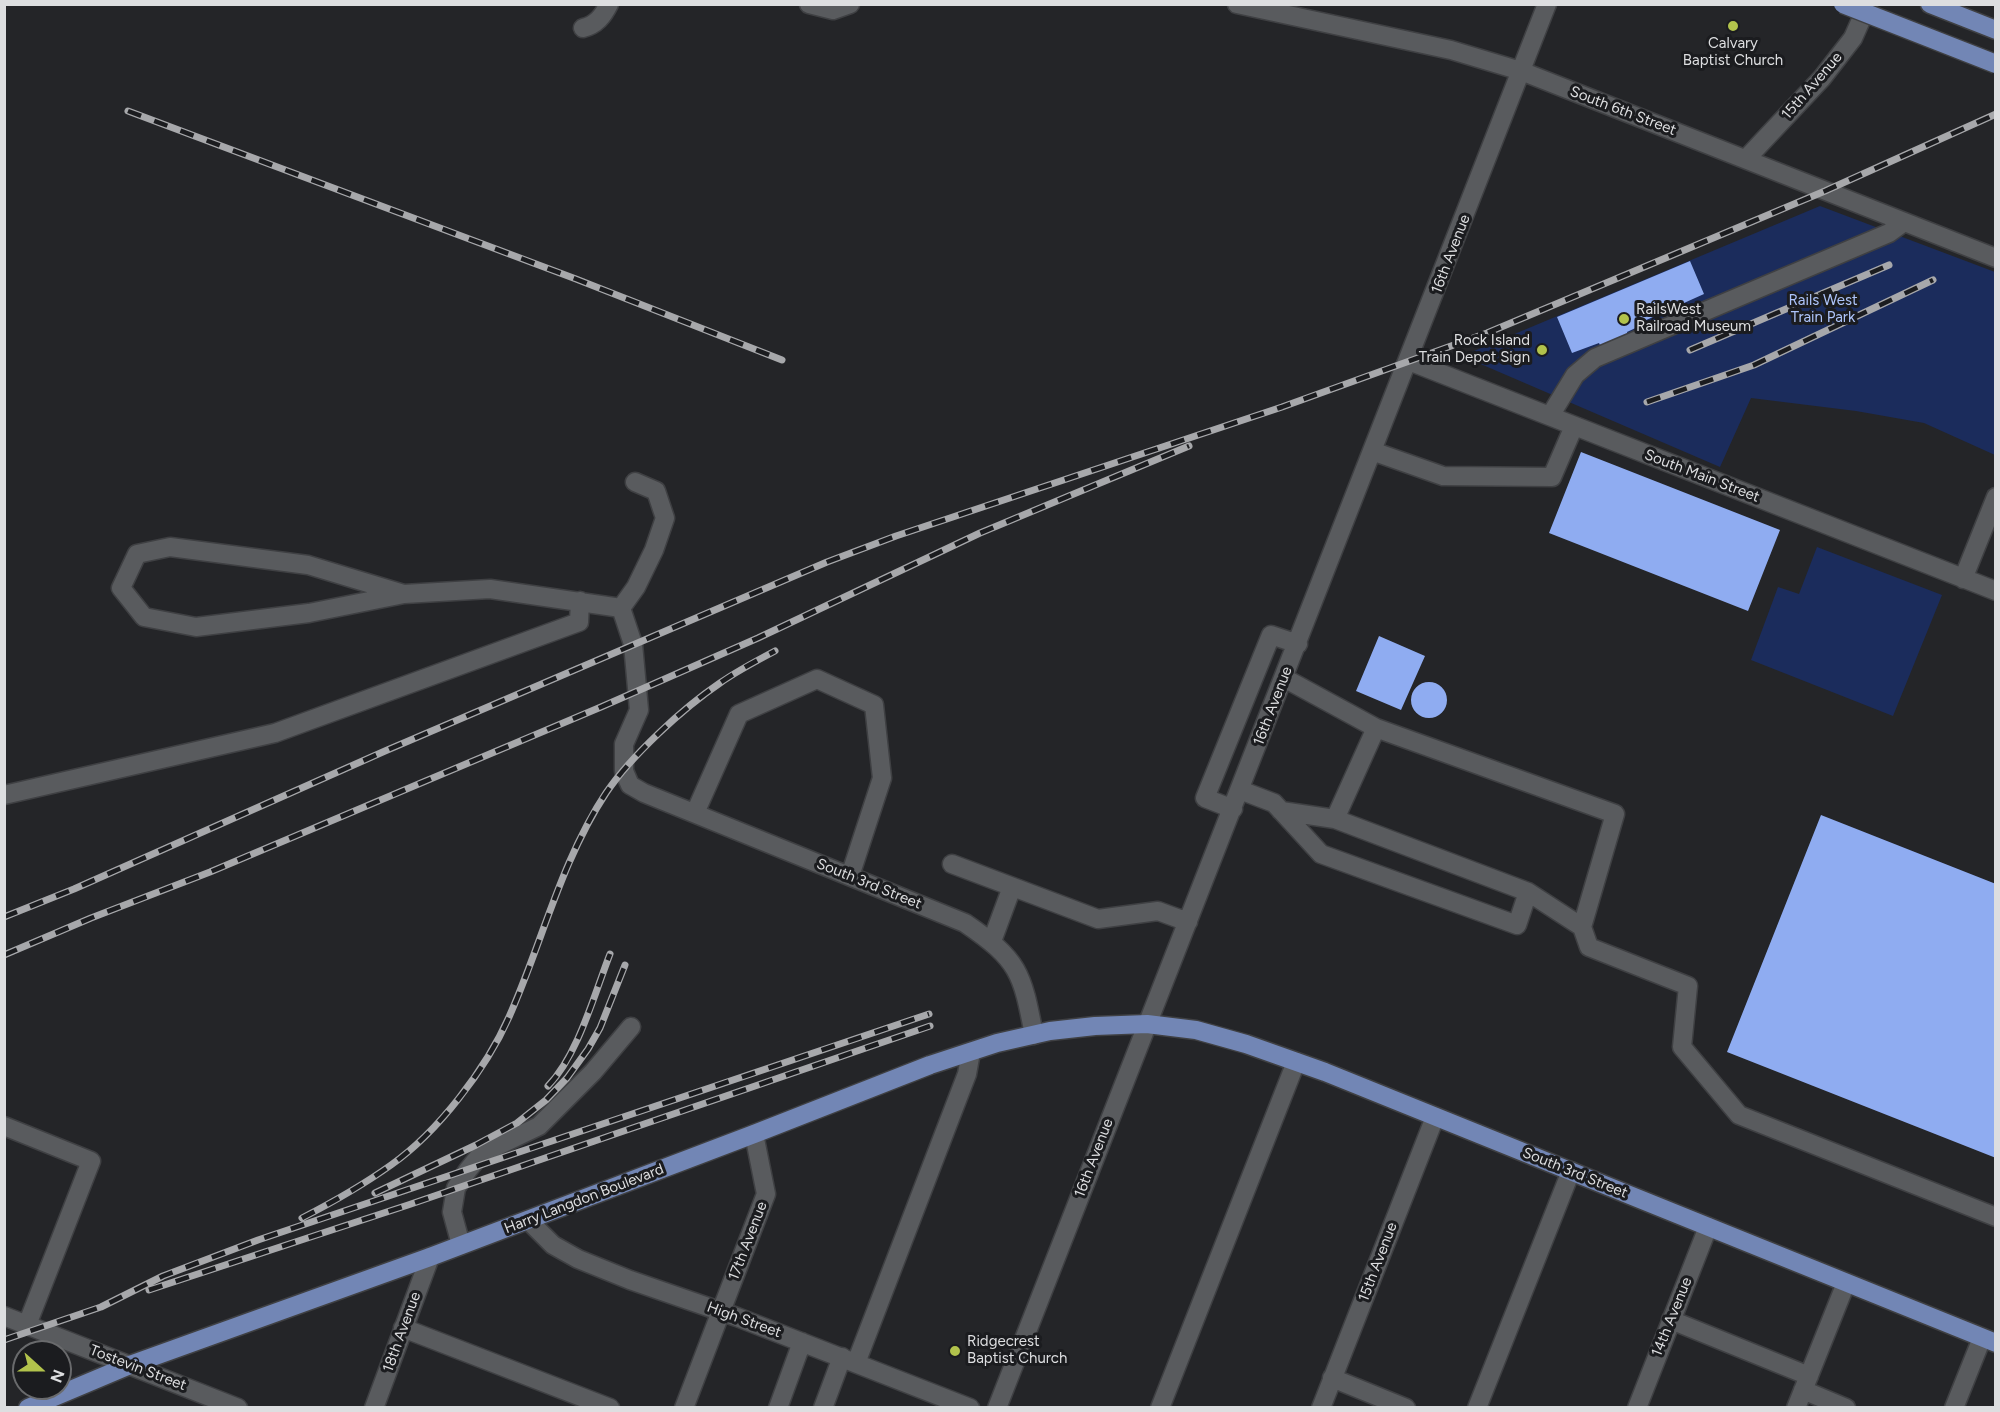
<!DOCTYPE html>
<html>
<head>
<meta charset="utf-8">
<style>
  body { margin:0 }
  #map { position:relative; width:2000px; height:1412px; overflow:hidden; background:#242528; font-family:Figtree,sans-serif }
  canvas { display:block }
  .frame { position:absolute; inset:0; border:6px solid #dddee0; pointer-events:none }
  .north { position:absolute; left:12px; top:1340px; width:60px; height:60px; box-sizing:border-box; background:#1b1c1f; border:2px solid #696a6c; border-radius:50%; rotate:111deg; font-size:16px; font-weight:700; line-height:24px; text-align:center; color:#dddee0 }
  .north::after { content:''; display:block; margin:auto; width:21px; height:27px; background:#b2c34c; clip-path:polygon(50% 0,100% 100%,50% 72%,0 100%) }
</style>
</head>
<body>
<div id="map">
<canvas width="2000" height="1412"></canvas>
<div class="frame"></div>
<div class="north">N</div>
</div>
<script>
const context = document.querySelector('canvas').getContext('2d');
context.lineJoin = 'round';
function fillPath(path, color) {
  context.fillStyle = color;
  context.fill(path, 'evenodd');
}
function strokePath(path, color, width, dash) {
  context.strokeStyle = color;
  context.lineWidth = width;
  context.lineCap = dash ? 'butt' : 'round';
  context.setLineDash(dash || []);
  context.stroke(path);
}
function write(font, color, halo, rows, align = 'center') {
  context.font = font + ' Figtree,sans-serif';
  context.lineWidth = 6;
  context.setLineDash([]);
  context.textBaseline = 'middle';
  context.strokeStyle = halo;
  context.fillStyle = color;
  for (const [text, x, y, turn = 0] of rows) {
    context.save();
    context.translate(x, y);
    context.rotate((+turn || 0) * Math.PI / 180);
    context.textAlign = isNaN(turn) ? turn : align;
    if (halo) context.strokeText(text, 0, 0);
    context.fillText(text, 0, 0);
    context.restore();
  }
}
const green = new Path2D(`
  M1820,206L1995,272V455L1924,423L1856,411L1751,398L1720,467L1462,356Z
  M1817,547L1942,595L1893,716L1751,660L1778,587L1799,594Z`);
const building = new Path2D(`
  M1690,261L1704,294L1644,321V324L1627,332L1629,341L1603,352L1599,343L1572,353L1557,317Z
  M1581,452L1780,530L1748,611L1549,533Z
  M1379,636L1425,656L1401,710L1356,691Z
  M1411 700a18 18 0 1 1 36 0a18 18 0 1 1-36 0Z
  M1821,815L1996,884V1158L1727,1052Z`);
const minor = new Path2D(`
  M809,4L833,10L850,4
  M1237,4L1451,50L1521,71L1996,258
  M583,28C596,25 603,16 609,4
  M1746,159L1822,78L1853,38L1868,4
  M1409,361L1996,591
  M1550,416L1575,375L1595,358L1889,233L1904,222
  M1372,451L1443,476L1552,477L1574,426
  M1963,579L1996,497
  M404,594L308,565L170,547L137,554L121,588L144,617L196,627L309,613L404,594L490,589L621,608L633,644L639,710L624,744V771L630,785L644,793L965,923C1019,960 1022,972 1034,1035
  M621,608L636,587L654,550L665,518L656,491L635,482
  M1284,678L1376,728L1615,814L1582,927L1589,947L1688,986L1682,1047L1739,1115L1996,1217
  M1240,790L1274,803L1321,854L1517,925L1528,892L1582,927
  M4,795L275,733L579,622L580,601
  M1233,809L1205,798L1271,635L1298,644
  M1281,811L1335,819L1528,892
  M695,813L739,714L817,679L874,705L882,778L850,876
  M1335,819L1376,728
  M952,864L1098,919L1158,911L1188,922
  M992,941L1012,887
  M4,1126L91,1161L27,1325
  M528,1220L553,1245L578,1259L630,1280L737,1317L970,1408
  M461,1245L452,1212L456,1188L468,1170L481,1154L539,1126L593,1072L631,1027
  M4,1316L238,1408
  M1671,1320L1809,1376
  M403,1328L610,1408
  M856,1363L967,1074L971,1052
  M1332,1378L1406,1408
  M1803,1390L1846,1408
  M374,1408L430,1257
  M684,1408L766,1194L754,1134
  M778,1408L802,1342
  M823,1408L842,1357
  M997,1408L1547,4
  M1160,1408L1296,1062
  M1321,1408L1435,1117
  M1477,1408L1571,1171
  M1637,1408L1708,1227
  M1796,1408L1846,1283
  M1954,1408L1982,1338`);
const major = new Path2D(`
  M1930,4L1996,30
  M28,1408L130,1365L430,1257L754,1134L930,1065L997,1043L1050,1031L1095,1026L1147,1024L1196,1030L1246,1044L1325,1072L1996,1343`);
const rail = new Path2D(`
  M128,111L576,279L782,360
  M1690,350L1889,265
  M1647,402L1754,365L1933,280
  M4,917L74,889L385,751L827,562L896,536L1282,407L1487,333L1825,191L1996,114
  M4,955L91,918L210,872L601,707L758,638L980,533L1189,446
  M548,1086C578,1055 594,995 610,954
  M375,1193L476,1145L517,1123L546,1100L567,1078L588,1049L600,1028L625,965
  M302,1218C333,1202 363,1185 391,1165C438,1132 486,1069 509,1017C542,943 561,861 606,793C631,756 683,708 720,683C737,671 756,661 775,651
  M149,1290L408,1205L930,1026
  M4,1340L101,1307L163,1276L258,1240L929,1014`);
const majorBridge = new Path2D(`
  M1843,4L1996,64`);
const markers = [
  [1733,26,6,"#b2c34c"],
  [1624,319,6,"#b2c34c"],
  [1542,350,6,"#b2c34c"],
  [955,1351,6,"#b2c34c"]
];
const poiNames = [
  ["Calvary",1733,44,"center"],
  ["Baptist Church",1733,61,"center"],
  ["RailsWest",1636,310],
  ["Railroad Museum",1636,327],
  ["Rock Island",1530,341,"right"],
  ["Train Depot Sign",1530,358,"right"],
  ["Ridgecrest",967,1342],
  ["Baptist Church",967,1359]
];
const streetNames = [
  ["15th Avenue",1812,86,-49],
  ["South 6th Street",1623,111,21],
  ["16th Avenue",1451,254,-69],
  ["South Main Street",1702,476,21],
  ["16th Avenue",1273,706,-69],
  ["South 3rd Street",869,884,22],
  ["16th Avenue",1094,1158,-69],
  ["South 3rd Street",1575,1173,22],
  ["Harry Langdon Boulevard",584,1199,-21],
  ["17th Avenue",748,1241,-69],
  ["15th Avenue",1378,1262,-69],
  ["14th Avenue",1672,1317,-68],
  ["High Street",744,1320,20],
  ["18th Avenue",402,1332,-70],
  ["Tostevin Street",138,1368,21]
];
const parkNames = [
  ["Rails West",1823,301],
  ["Train Park",1823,318]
];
fillPath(green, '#1b2c5c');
fillPath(building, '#8facf1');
strokePath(minor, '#3f4043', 21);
strokePath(major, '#3f4043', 21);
strokePath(minor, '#595b5e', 18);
strokePath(major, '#7286b5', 18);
strokePath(rail, '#a7a8ab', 7);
strokePath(rail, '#1b1c1f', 4.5, [14]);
strokePath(majorBridge, '#3f4043', 21, []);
strokePath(majorBridge, '#7286b5', 18);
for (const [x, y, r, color] of markers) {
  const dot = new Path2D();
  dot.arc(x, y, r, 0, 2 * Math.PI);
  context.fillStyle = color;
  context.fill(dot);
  strokePath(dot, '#1b1c1f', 2);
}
write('15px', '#dddee0', '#1b1c1f', poiNames, 'left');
write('15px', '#dddee0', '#1b1c1f', streetNames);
write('15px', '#adc4fa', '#1b1c1f', parkNames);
</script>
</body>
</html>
